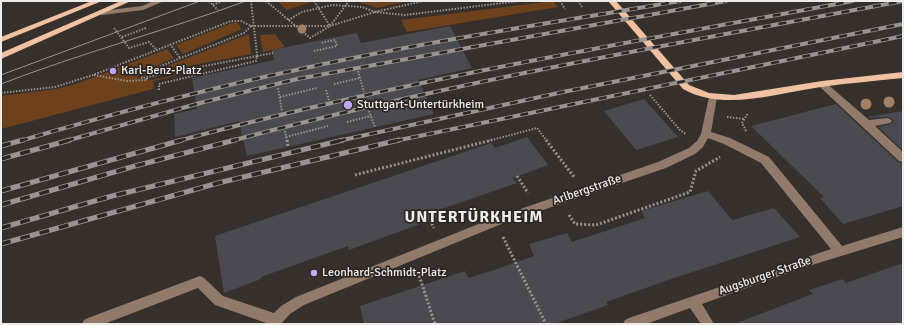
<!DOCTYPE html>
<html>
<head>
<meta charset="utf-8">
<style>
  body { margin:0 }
  #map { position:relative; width:904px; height:325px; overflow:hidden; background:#36302c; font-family:Signika,sans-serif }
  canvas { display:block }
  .frame { position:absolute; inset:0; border:2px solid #efebe9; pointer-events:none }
</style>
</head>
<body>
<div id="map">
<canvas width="904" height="325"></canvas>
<div class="frame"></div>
</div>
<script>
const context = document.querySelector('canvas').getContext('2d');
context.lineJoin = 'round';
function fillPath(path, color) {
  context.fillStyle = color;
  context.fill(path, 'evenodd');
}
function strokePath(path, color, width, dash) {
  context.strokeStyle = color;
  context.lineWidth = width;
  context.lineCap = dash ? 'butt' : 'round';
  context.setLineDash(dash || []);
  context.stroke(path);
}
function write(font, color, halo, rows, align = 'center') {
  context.font = font + ' Signika,sans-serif';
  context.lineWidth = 3.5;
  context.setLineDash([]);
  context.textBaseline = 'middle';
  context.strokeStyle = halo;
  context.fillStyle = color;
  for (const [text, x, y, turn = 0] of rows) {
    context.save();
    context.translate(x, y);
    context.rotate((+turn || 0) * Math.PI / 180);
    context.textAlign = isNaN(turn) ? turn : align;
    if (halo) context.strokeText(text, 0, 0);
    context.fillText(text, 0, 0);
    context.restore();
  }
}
const green = new Path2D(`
  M277,1H311V2L287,10Z
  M356,1H409L377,8Z
  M553,1L558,7L407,32L401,20Z
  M237,22L241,28L240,30L183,54L176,45L232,23Z
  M275,34L285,47L263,52L260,35Z
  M246,35H249L251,54L168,70L167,66Z
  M167,49L174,58L140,73L138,76L139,79L151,80L215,67L154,81L153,89L1,129V96L56,89L76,84Z`);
const building = new Path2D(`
  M450,26L472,68L418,80L434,114L247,156L239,121L175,137L174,114L197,109L192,78L274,60L272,50L321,40L357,33L361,43Z
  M644,99L678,137L636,150L604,111Z
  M836,104L898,162L903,163V206L843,224L820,198L824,197L751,126Z
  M903,111V150L878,127L891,124L894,121L891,118L887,117L869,118L867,117Z
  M527,137L548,165L513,178L517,183L436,211L439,217L349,250L348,246L261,277V279L224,293L215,236L491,143L495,148Z
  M708,191L732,220L774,208L800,237L671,279L606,302L608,305L554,324H364L360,306L465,271L468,278L494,270L534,256L529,244L567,233L572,242L645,218L641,211Z
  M903,263V324H739V322L813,294L809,290L843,279L846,283Z`);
const pathFar1 = new Path2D(`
  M209,1L218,10
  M266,1L310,38L330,26L349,1
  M314,1L330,26
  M560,1L565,9
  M578,1L582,7
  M213,5L222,1
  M288,20L302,12L332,5L362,7L375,12L405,15L519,1
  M251,26L244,33L143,73L141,76L142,78L257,56V54
  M114,28L129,48L149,42L156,49
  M122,37L146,28
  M170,44L180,58
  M314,51L337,46L335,40L321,43
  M358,71L364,92
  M94,75L127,81L147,80V77
  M334,84L360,78
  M278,88L282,111
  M159,90V84L256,61L257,56L273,53
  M326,90L329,100
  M1,93L55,87L93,75L231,21H241L251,26H330L375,12L423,1
  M650,95L680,130L686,134
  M280,97L317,88
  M369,111L375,127
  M727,117L744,119
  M347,122L371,116
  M285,131L287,141
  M746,131L742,123L748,113
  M286,137L328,126
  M488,141L537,128L547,141`);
const path = new Path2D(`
  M287,140L288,147
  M546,140L574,177
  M355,175L492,140
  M517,176L528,193
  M569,215L575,224L596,225L690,192L696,171L720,157
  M430,220L434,228
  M503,237L546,324
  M418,272L435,324`);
const minor = new Path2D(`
  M154,1H164L143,10L102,15L98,13L102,11L142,6Z
  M822,81L825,82L869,120L887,118L890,119L892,121L890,123L875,126L903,152V162L899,161L819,86L818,84L819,82Z
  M713,94L717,97L711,132L730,138L769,157L842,246L903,227V237L799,269L702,304L714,324H701L690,308L646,324H623L625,320L629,318L831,249L761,163L724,144L708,138L703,147L695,154L666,168L499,225L304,305L290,314L281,324H269L215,305L198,288L104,324H82L84,320L88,318L200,276L204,278L223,296L274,313L281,306L296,297L491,219L658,162L689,148L697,141L701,134L709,97Z`);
const major = new Path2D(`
  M92,1H102L1,42V37Z
  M121,1H131L1,59V53Z
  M608,1H616L689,85L709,93L734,95L822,81L903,72V78C876,81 848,83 821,87C777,93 723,112 683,89Z`);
const tram = new Path2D(`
  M1,75L200,1
  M1,84C81,53 165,31 246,1`);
const railFar1 = new Path2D(`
  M20,141C111,114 203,90 296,70C423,42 552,23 680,1
  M66,141L200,103L297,79L726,1
  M178,141C400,81 627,43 853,1
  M231,141C453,82 678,43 903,1
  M338,141L563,92L903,24
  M395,141L903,36`);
const rail = new Path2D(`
  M1,146L23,140
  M1,159L70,140
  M1,191L182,140
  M1,205L135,166L235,140
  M1,228L112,196L343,140
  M1,244L218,183L399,140`);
const pathBridge = new Path2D(`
  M251,1L257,54`);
const trees = [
  [302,29,4.5],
  [889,102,5.5],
  [866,104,5.5]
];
const markers = [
  [113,71,4,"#bea9f5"],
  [348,105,5,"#bea9f5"],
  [314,273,4,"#bea9f5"]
];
const poiNames = [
  ["Karl-Benz-Platz",121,71],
  ["Stuttgart-Untertürkheim",357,105],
  ["Leonhard-Schmidt-Platz",322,273]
];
const streetNames = [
  ["Arlbergstraße",587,190,-19],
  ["Augsburger Straße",765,276,-19]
];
const districtNames = [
  ["UNTERTÜRKHEIM",474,218]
];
fillPath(green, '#6c401b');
fillPath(building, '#4a494f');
strokePath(pathFar1, '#97928f', 2, [1.5, 1.5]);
strokePath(path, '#97928f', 3, [2, 2]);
fillPath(minor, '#917a6a');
fillPath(major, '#f1c2a1');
strokePath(tram, '#999491', 1);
strokePath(railFar1, '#999491', 4);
strokePath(rail, '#999491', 5);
strokePath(railFar1, '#2c2723', 2.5, [8]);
strokePath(rail, '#2c2723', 3.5, [10]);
strokePath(pathBridge, '#97928f', 2, [1.5, 1.5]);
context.fillStyle = '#a27f65';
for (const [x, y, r] of trees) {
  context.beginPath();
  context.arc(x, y, r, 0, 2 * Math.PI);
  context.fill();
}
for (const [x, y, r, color] of markers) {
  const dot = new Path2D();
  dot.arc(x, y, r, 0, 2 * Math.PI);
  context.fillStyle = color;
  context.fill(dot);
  strokePath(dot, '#2c2723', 1.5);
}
write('12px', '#efebe9', '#2c2723', poiNames, 'left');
write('12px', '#efebe9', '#2c2723', streetNames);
context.letterSpacing = '1px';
write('bold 16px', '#efebe9', '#2c2723', districtNames);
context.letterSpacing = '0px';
</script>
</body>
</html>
